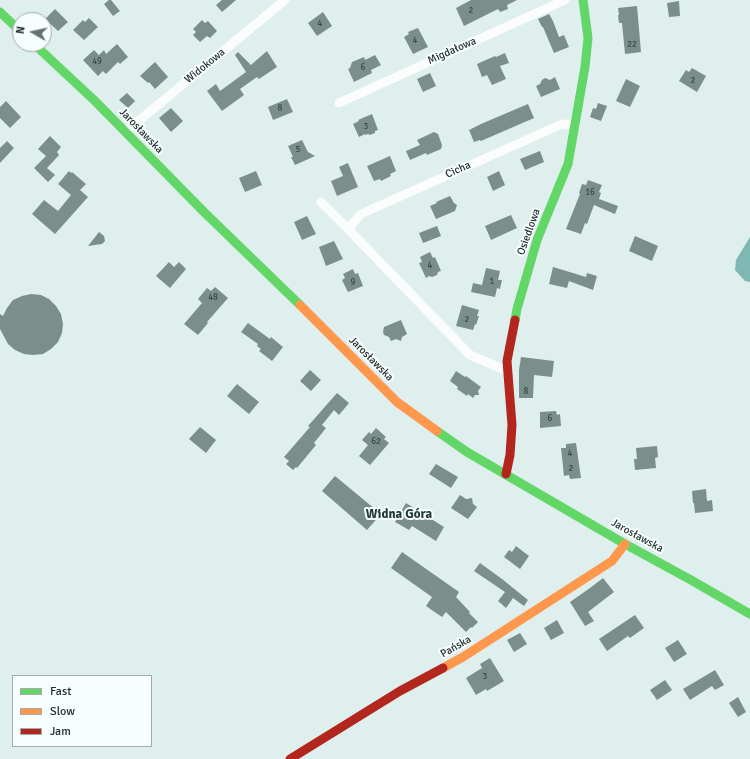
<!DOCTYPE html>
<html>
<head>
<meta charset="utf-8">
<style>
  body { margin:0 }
  #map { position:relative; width:750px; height:759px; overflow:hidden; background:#deefed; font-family:Signika,sans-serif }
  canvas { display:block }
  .legend { position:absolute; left:12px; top:675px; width:140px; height:72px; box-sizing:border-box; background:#f7fefd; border:1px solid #a2acaa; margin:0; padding:5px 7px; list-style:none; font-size:12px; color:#23302e }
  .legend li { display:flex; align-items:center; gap:8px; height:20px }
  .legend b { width:20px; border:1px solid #a2acaa }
  .north { position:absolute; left:12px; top:12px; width:40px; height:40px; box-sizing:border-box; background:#f7fefd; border:1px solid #a2acaa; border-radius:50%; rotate:279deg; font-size:11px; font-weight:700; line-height:16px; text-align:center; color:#23302e }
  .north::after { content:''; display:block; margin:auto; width:14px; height:18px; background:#647371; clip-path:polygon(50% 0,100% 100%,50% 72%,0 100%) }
</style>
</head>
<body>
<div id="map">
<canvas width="750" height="759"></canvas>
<ul class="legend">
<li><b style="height:5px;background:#63d668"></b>Fast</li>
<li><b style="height:5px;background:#ff974d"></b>Slow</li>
<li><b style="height:5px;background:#b3261e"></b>Jam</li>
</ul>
<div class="north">N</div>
</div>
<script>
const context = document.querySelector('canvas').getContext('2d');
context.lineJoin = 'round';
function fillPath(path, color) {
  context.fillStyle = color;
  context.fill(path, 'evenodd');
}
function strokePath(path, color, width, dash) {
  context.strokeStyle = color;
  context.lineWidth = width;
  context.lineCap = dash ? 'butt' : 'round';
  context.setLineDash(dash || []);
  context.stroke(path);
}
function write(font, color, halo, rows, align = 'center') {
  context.font = font + ' Signika,sans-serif';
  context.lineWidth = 4;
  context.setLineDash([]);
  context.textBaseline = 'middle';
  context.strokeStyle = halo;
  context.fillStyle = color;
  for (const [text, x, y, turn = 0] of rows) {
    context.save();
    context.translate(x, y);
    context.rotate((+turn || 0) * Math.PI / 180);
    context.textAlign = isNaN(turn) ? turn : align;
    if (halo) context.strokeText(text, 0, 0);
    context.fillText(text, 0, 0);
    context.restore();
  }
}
const water = new Path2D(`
  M750,237V282L745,281L735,270L736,260Z`);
const building = new Path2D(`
  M109,0H111L120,11L113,16L104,4Z
  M222,0H236L222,12L216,5Z
  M471,0H517L507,5L508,9L500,12L498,9L464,26L456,8Z
  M679,1L680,16L669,17L667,3Z
  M637,6L641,52L625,54L622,23H619L618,15H619L618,8Z
  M55,9L68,22L58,31L45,19Z
  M323,12L332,26L317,36L308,23Z
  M549,14L553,21L559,37L564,35L569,47L554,53L543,27H542L538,19Z
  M89,18L98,27L84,40L73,30L83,20L85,22Z
  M202,20L205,23L208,21L217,31L210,38L207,36L200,42L193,35L196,32L193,29Z
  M418,28L428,47L413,54L404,37L409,34L408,32Z
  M117,44L128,57L120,64L118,62L106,74L103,71L98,76L83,60L94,50L99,55L104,50L106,54Z
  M267,51L277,67L259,79L257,77L240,89L244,95L222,111L207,91L216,84L220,91L246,72L235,55L238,52L251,65Z
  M505,53L509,63L500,66L506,79L492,85L487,75L482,77L477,64L495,56L496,57Z
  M375,55L381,65L371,70L372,73L354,82L348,69L350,68L352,62L364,57L365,60Z
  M155,62L168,77L155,89L149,82L148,83L140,76Z
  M692,68L706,76L697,92L679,81L686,70L689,72Z
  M430,73L436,86L423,92L417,79Z
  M555,77L560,89L541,97L536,86L540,84L542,80L545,78L550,80Z
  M626,79L640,86L630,107L616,101Z
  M127,93L135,101L128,108L119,100Z
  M287,99L293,112L273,120L268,107Z
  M6,101L21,117L10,128L0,118V107Z
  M598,103L607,106L601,121L590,117L593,108L596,109Z
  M528,104L534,118L481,141L480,140L474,142L469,130L481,124Z
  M171,108L183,121L171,132L159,118Z
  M372,114L378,130L375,131V133L370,135L368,134L365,135V134L359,137L353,124L359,121L358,120Z
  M434,132L438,134L442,145L441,149L427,155L426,153L410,160L406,151L420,145L417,140Z
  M50,136L61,147L57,152L59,155L47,168L55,175L48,182L34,168L46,156L38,149Z
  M302,140L308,152L315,156L295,165L291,157H293L288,146Z
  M7,141L14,148L0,163V148Z
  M540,151L544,162L525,170L520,159Z
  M390,156L396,171L390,174L391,176L381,181L380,179L374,181L367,166Z
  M348,163L358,187L337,196L331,181L343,176L339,167Z
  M69,171L71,173L72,172L86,184L80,190L88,197L55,234L32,214L44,200L58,211L71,195L58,184Z
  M256,171L262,185L245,192L239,178Z
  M499,171L505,185L493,191L487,177Z
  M588,180L602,185L599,192L601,193L599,199L618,206L615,214L594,205L587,224L585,223L581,234L566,229L580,194L579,193L582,184L586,185Z
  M450,196L454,203L457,205L455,211L436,219L430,206L437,203L436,202Z
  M511,215L517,228L491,240L485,226Z
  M307,216L316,234L302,240L294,222Z
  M437,226L441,236L423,243L419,233Z
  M99,232L104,236L105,241L102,244L88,246Z
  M635,236L658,246L652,261L629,251Z
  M334,241L343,259L326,266L319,247Z
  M430,252L433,258L435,257L441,271L438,272L437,275L432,277L429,276L426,278L419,263L422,262L420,257Z
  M169,262L174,267L179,262L186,269L170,288L156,276Z
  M553,267L586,277L587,273L597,276L593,290L569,281L567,288L549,284Z
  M486,268L500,271L498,280H502L500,289L497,288L495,297L471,292L473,283L482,285Z
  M353,269L355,274L358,273L363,286L348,292L342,280L345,278L343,274Z
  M215,287L228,298L207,322L208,323L198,335L184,324L202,303L198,299L207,288L211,291Z
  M31,294L41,295L49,299L56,306L61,314L63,324L62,333L58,342L51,349L43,354L33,355L24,354L15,350L8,344L0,329V314L3,316L7,308L13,300L22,296Z
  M462,305L479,310L477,316H479L476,325L475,324L473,330L456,326Z
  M401,320L407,334L402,337L401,341L396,339L391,341L389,337L384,335L383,332L384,327Z
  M248,323L270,339L271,337L283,347L272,361L259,351L261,349L257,346L258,344L241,332Z
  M521,357L554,361L552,377L534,375L533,398H519V370Z
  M310,370L321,380L311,391L300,381Z
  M456,371L465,377L466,376L481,387L478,391L479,395H475L473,398L468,394L467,396L457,389L458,387L450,381Z
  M237,384L259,402L249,414L227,396Z
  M337,393L349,403L339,415L334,410L322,425L326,428L314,443L316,445L297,468L296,467L293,470L286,464L289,461L284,457L310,427L308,426Z
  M556,411L557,415L560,414L561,426L540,428V412Z
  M200,427L216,440L206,453L189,439Z
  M376,428L386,437L384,439L389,443L370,465L359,456L368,445L362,440L369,432L371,434Z
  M576,443L581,478L570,479L569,475L564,476L561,448H566V444Z
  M657,446L658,457L655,458L656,468L635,470L634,459H637L636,448Z
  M436,464L458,477L451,488L429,474Z
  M335,476L381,514L367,530L322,491Z
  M706,489L707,501L712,500L713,511L695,513L694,503H693L692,491Z
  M460,495L466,499L472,498L473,504L477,507L468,519L451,508Z
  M406,503L444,527L436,541L412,526L409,530L395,522Z
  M516,546L529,556L520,569L504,557L509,550L512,552Z
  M402,552L459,592L456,597L470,612L469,613L478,622L472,628L471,627L466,632L446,612L442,617L426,606L432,597L391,568Z
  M480,563L502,579L528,600L524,606L513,598L506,608L498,601L505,592L474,571Z
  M603,578L614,592L588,612L594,621L585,626L570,602L590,588Z
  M635,615L644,628L630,638L628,636L607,651L599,639Z
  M557,620L564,633L551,640L544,628Z
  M520,633L527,644L514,652L507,640Z
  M678,640L687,654L674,662L665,648Z
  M490,658L504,681L487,691L486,689L476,695L466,678L482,668L480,664Z
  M715,670L724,685L715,690L712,686L690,700L683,689Z
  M665,680L672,690L657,700L650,690Z
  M738,697L746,712L738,717L729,703Z`);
const street = new Path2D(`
  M339,103L565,0
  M125,132L285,0
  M321,202L348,229L470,355L507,371
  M348,229L361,214L562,124L575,125`);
const fast = new Path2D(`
  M0,12L20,31
  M34,44L95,101L205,213L300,305
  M515,320L517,309L537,240L568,164L585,67L588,38L583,0
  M437,431L467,452L625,544L691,580L750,614`);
const slow = new Path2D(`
  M300,305L397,402L437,431
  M443,668L463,657L612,561L625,544`);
const jam = new Path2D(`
  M506,474L510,455L512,425L507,361L515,320
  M290,759L400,691L443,668`);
const numberNames = [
  ["2",471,11],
  ["4",320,24],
  ["4",415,41],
  ["22",632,45],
  ["49",97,62],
  ["6",363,68],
  ["2",693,81],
  ["8",280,109],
  ["3",366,127],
  ["5",298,150],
  ["16",590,193],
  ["4",430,266],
  ["1",492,282],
  ["9",353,283],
  ["48",213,298],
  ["2",467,320],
  ["8",526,392],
  ["6",550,419],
  ["62",376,442],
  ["4",570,454],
  ["2",571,469],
  ["3",485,677]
];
const streetNames = [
  ["Migdałowa",452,51,-24],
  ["Widokowa",205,66,-39],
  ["Jarosławska",141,131,46],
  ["Cicha",458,170,-24],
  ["Osiedlowa",529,232,-70],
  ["Jarosławska",371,359,45],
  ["Jarosławska",637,536,29],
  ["Pańska",456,647,-30]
];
const quarterNames = [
  ["Widna Góra",399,515]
];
fillPath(water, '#7db8b2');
fillPath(building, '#7a8f8c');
strokePath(street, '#fafdfc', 9);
strokePath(fast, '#63d668', 9);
strokePath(slow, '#ff974d', 9);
strokePath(jam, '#b3261e', 9);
write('9px', '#394846', null, numberNames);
write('11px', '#23302e', '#f7fefd', streetNames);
write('bold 13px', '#213d3a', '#f7fefd', quarterNames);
</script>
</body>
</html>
